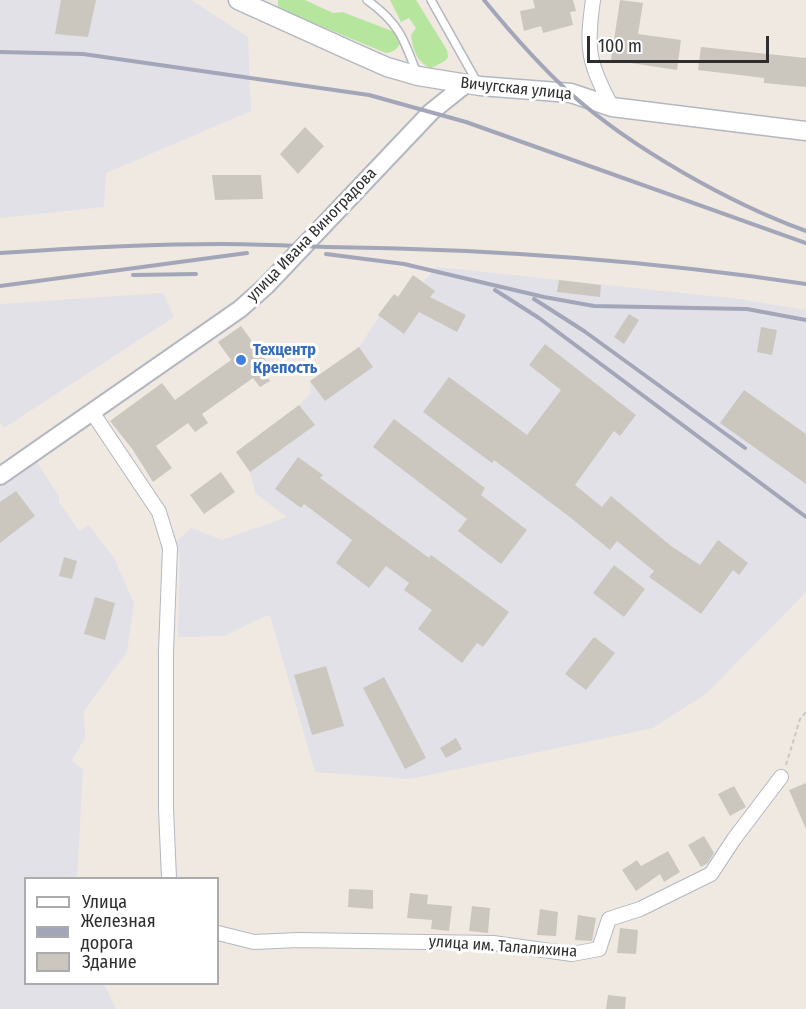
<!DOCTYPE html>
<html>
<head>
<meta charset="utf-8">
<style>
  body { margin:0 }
  #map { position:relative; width:806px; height:1009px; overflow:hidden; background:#efe9e1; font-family:"Fira Sans Condensed",sans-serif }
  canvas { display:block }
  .legend { position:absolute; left:24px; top:877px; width:195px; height:108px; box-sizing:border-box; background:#fff; border:2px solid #ababab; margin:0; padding:8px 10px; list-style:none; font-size:18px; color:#2e2e2e }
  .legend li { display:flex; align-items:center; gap:12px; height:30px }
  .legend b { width:30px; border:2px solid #ababab }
  .scale { position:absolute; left:587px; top:36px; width:182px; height:27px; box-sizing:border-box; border:3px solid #2e2e2e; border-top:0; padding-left:8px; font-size:18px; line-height:21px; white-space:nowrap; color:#2e2e2e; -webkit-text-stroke:4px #fff; paint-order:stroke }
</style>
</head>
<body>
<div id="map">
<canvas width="806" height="1009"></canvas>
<ul class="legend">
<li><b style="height:8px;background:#fff"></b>Улица</li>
<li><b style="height:8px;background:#a3a6b8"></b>Железная дорога</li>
<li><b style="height:16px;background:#cbc7bf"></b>Здание</li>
</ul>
<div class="scale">100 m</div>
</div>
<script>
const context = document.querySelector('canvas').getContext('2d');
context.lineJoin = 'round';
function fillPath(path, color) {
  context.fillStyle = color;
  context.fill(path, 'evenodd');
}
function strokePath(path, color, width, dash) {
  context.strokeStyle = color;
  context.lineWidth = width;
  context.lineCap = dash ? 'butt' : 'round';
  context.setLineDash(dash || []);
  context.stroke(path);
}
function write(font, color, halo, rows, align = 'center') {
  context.font = font + ' "Fira Sans Condensed",sans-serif';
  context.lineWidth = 6;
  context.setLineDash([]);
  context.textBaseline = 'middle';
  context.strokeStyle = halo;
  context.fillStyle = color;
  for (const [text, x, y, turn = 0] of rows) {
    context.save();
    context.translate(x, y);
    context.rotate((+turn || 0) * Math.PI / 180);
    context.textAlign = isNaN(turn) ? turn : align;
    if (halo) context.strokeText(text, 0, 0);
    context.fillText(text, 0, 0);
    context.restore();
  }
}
const industrial = new Path2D(`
  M0,0H191L248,37L251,111L106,173L104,207L0,218Z
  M437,267L739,299L806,310V592L707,693L653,728L410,779L315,772L270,615L261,618L224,636L178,637L180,556L175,542L192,528L222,540L287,517L255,493L250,472L236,452L299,405L311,393L310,381L359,347L394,294L398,296L413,275L423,282Z
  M163,293L174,317L4,428L0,422V304Z
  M36,461L59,496V502L79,531L89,525L114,558L134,603L127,652L84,711L85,738L72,760L83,770L77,878H26V984H104L116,1009H0V487Z`);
const green = new Path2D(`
  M278,0H305L333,13L343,12L350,15L392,31L397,36L400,43C397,50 393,52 386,53L282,10L278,7Z
  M390,0H416L447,50L448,57L445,61L431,68C416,62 413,49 411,35L416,28L409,18L401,22Z`);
const building = new Path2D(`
  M61,0H96L88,37L55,34Z
  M533,0H573L576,11L570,12L573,25L543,33L541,26L524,31L520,11L535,8Z
  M620,0L643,3L638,34L681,40L677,70L611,60Z
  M701,47L806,58V87L764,83V78L698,70Z
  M305,127L324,146L298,174L280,154Z
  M212,175H261L263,199L215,200Z
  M413,275L435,291L430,297L466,315L457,332L419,312L404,334L378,315L394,294L398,297Z
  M559,280L601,285L600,297L557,292Z
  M629,314L639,320L624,344L614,337Z
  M241,326L270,366L263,371L270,381L260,387L253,378L202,414L208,423L195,432L188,423L156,446L172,468L153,482L133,450L110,421L162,383L175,400L231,360L218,342Z
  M761,327L777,330L772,355L757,352Z
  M545,344L636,415L620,436L614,431L575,485L602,507L611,496L671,546L700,565L718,540L748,563L739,575L733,570L701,614L649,577L654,571L617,541L610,550L571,518L494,460L492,463L423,412L449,377L527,435L561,390L529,365Z
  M359,347L373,367L325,401L310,381Z
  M744,390L806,434V484L720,423Z
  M299,405L315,425L250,472L236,452Z
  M394,419L485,488L481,495L527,530L501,564L458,531L467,519L373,447Z
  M298,457L323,475L320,478L429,558L431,555L509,612L483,647L477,643L462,663L418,629L432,610L404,590L409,583L386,566L369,588L336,563L352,540L304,504L301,508L275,489Z
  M221,472L235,492L204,514L190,495Z
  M16,491L35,516L0,543V502Z
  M64,557L77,561L72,579L59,576Z
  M614,565L645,589L624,617L593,593Z
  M95,597L115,603L105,640L84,634Z
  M594,637L615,653L586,690L565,674Z
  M326,666L344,726L312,735L294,675Z
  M384,677L426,758L405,769L363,688Z
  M456,738L462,749L446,758L440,748Z
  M806,783V829L789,790Z
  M734,786L746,807L730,816L718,794Z
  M704,836L714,853L708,863L701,867L688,845Z
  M668,851L680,872L664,882L660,874L636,891L622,870L637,860L641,866Z
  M349,889L373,890V909L348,907Z
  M410,893L428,895L427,904L452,906L449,931L431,929L432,920L407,918Z
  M472,906L490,908L488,933L469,931Z
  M540,909L558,912L556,936L537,935Z
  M578,915L596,918L592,941L575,940Z
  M620,928L638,930L636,954L617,953Z
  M608,995L626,997L625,1009H606Z`);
const path = new Path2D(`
  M786,765L800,719L806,712`);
const service = new Path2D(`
  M367,0C399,23 404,39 417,74
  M431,0L477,82`);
const minor = new Path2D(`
  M593,0C586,49 588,63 612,107
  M92,412L159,512L170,548L166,651V809L169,878
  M218,933L254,942L298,940L493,943L572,954L599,949L609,919L640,909L711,874L734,839L781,777`);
const tertiary = new Path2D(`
  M0,476L240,309L266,286L431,112L466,84`);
const secondary = new Path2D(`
  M238,0L353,52L387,67L418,76L480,86L571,93L612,107L806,131`);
const rail = new Path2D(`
  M484,0C511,33 539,65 571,94C632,148 729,203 806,231
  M0,52L83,54L369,95L466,122L806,243
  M0,253C74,248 148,244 222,244C257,244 292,246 327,247C487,249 647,260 806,284
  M326,254L404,264L544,297L594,306L747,309L806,320
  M133,275L196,274
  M0,286L247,253
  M495,290L539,318L806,517
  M534,299L584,331L745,448`);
const markers = [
  [241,360,6,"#3f7fe0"]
];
const streetNames = [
  ["Вичугская улица",516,89,6],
  ["улица Ивана Виноградова",312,235,-46],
  ["улица им. Талалихина",503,947,4]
];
const shopNames = [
  ["Техцентр",253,351],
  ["Крепость",253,369]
];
fillPath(industrial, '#e3e1e8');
fillPath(green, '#b6e59e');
fillPath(building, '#cbc7bf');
strokePath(service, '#b4b7c1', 10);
strokePath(minor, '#b4b7c1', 16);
strokePath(tertiary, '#b4b7c1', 20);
strokePath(secondary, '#b4b7c1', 21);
strokePath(path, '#c9c9c9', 2, [4.5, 3]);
strokePath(service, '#fff', 7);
strokePath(minor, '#fff', 14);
strokePath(tertiary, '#fff', 16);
strokePath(secondary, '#fff', 18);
strokePath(rail, '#a3a6b8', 4);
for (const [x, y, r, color] of markers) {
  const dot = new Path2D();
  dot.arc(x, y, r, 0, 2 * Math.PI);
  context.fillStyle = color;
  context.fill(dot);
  strokePath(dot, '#fff', 2);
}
write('16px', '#2e2e2e', '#fff', streetNames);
write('bold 16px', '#366cbe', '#fff', shopNames, 'left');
</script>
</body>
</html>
